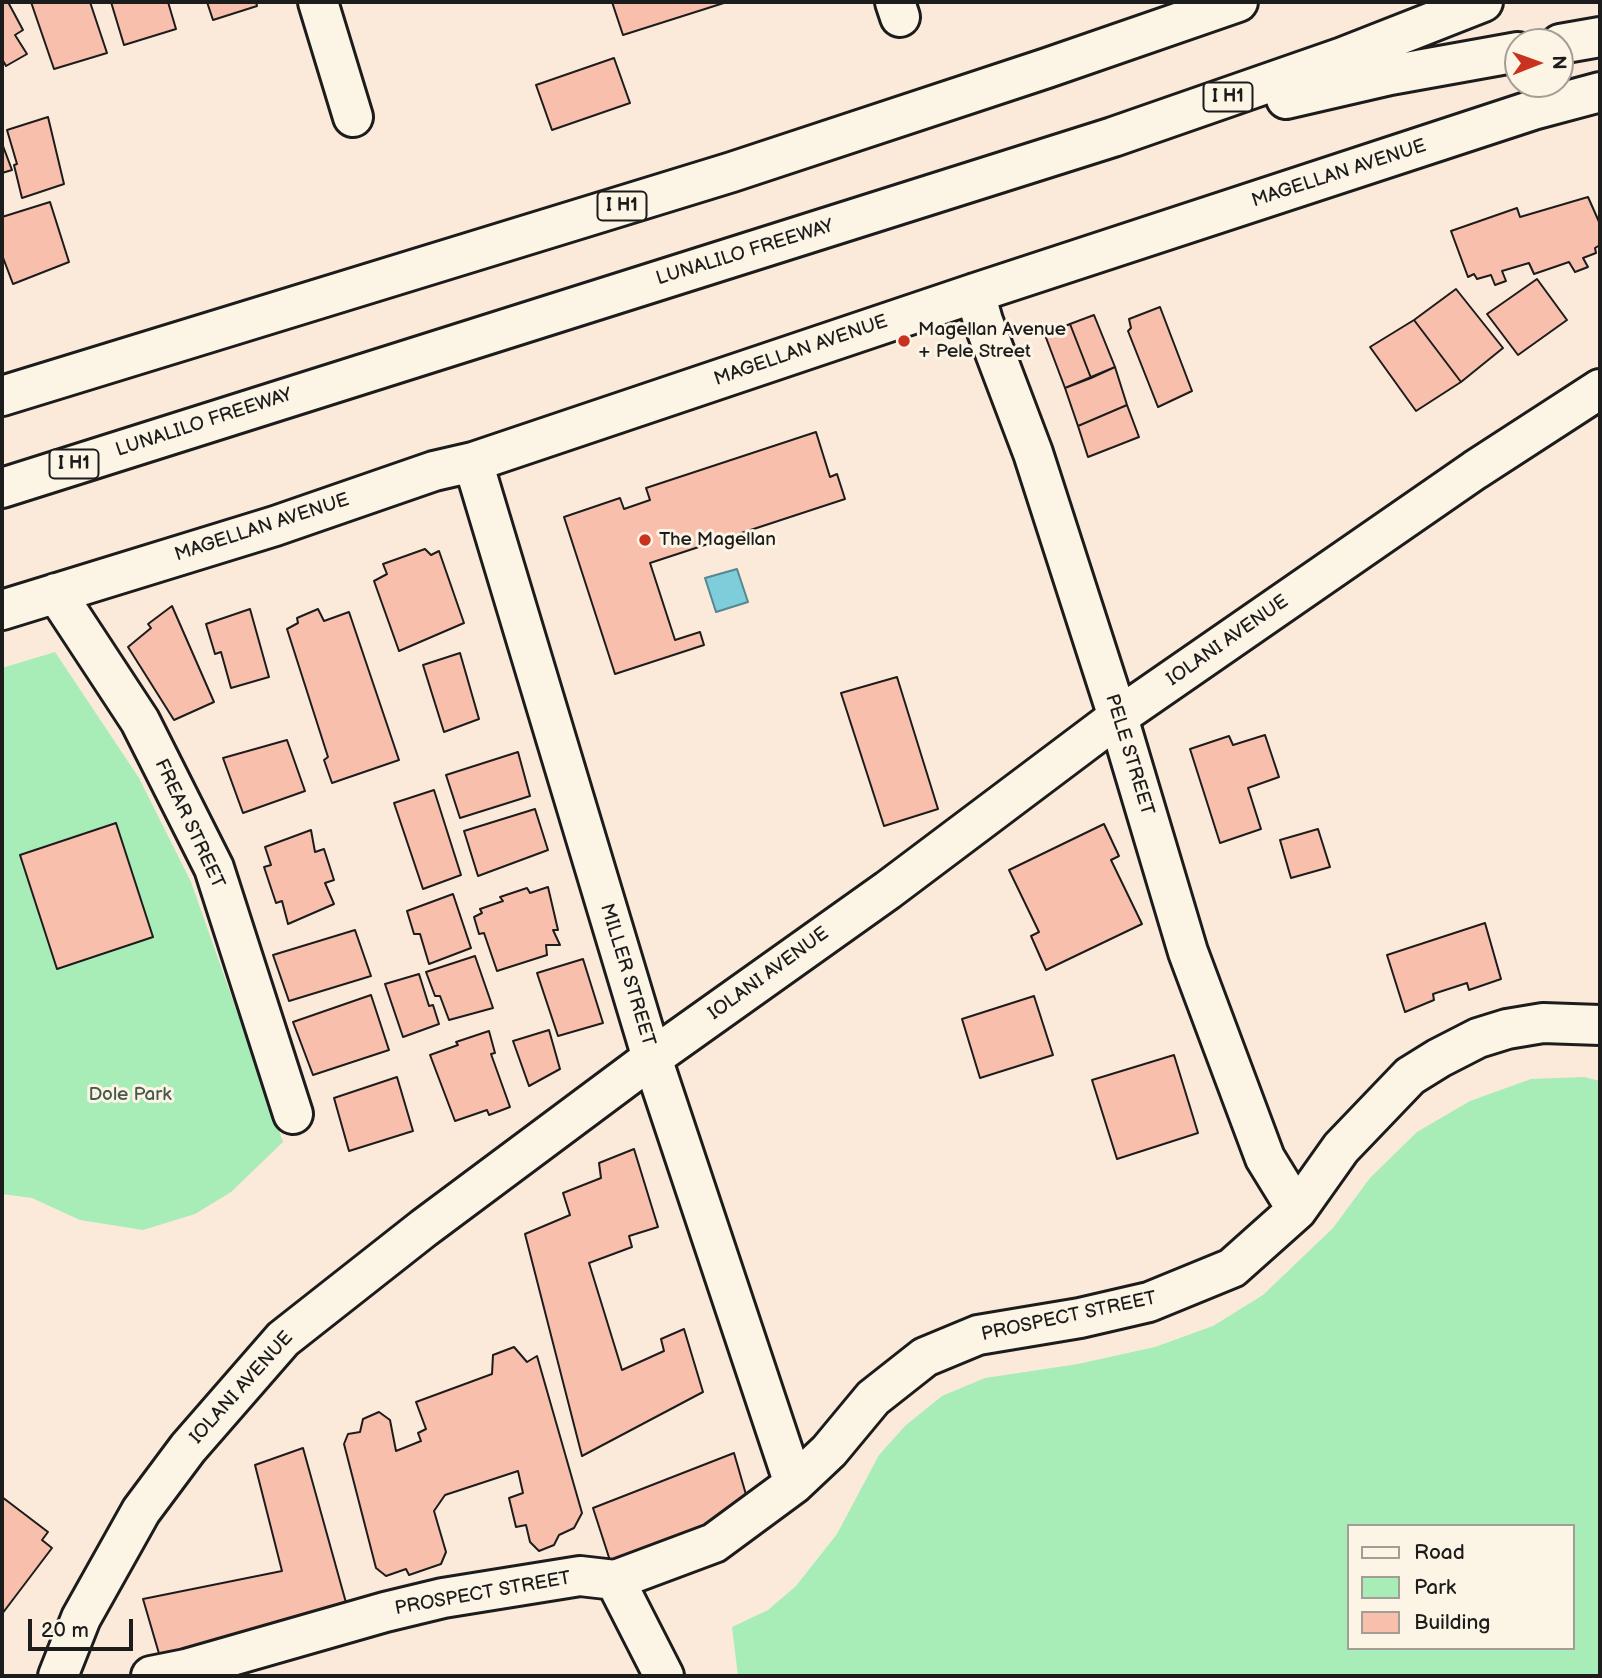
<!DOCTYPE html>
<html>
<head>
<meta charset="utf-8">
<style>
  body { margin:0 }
  #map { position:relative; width:1602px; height:1678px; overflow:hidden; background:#fbeada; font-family:"Balsamiq Sans",sans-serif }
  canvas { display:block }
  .frame { position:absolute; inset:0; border:4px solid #1c1c1c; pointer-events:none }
  .legend { position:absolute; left:1347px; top:1524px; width:228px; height:126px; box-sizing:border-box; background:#fcf5e5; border:2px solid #a29e95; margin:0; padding:9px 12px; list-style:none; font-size:21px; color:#1c1c1c }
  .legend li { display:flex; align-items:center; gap:14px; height:35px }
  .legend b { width:35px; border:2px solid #a29e95 }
  .north { position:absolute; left:1504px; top:28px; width:70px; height:70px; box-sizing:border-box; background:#fcf5e5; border:2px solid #a29e95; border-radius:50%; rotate:89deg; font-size:19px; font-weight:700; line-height:28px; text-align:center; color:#1c1c1c }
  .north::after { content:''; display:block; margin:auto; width:24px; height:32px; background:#c8321e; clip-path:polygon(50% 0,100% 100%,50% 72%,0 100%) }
  .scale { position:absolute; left:28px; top:1619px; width:105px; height:32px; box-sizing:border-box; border:4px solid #1c1c1c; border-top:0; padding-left:9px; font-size:21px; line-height:24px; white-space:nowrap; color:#1c1c1c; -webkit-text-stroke:5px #fcf5e5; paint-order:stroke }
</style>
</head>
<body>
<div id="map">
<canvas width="1602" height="1678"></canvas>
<div class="frame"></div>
<ul class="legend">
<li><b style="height:9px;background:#fcf5e5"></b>Road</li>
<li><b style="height:19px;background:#a8ecb7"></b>Park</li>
<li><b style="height:19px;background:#f8bfad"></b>Building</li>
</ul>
<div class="north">N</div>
<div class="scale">20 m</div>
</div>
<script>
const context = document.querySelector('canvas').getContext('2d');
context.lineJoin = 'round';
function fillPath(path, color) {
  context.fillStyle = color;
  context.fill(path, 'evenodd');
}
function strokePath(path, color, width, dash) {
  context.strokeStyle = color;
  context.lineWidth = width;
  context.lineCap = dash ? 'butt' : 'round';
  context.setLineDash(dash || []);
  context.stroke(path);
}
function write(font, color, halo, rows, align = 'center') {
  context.font = font + ' "Balsamiq Sans",sans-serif';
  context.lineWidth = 6;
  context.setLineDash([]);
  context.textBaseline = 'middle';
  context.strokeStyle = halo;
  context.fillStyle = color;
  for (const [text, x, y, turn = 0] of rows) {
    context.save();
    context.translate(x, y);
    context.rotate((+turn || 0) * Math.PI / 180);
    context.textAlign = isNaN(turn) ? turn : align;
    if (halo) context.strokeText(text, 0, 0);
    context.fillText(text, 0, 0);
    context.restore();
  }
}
const green = new Path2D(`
  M55,652L139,778L191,882L283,1142L231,1192L195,1214L143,1230L80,1220L32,1198L2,1194V668Z
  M1584,1077L1600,1081V1676H738L732,1627L768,1610L796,1586L837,1534L879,1455L905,1426L942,1396L985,1378L1078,1364L1155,1347L1213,1326L1263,1295L1333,1228L1370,1178L1417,1132L1470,1101L1531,1079ZM1348,1526H1572V1648H1348Z`);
const water = new Path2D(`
  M737,569L748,602L716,612L705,578Z`);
const building = new Path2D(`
  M2,2H8L23,30L15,35L27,54L6,66L2,59Z
  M31,2H90L107,53L54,69Z
  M111,2H168L176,29L124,45Z
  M207,2H256L257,6L213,20Z
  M612,2H727L623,35Z
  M614,58L630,103L552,130L536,85Z
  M48,117L64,184L22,198L14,165L17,164L7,130Z
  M3,146L12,170L2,173V147Z
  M1588,197L1600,224V245L1595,248L1596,253L1583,258L1588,267L1575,272L1569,262L1534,274L1529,263L1502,271L1506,281L1495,285L1491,275L1477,279L1474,274L1468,277L1451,231L1517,208L1520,217Z
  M50,202L69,262L13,284L2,255V217Z
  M1537,279L1567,320L1518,355L1487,314Z
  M1456,289L1503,348L1461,382L1414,320Z
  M1160,307L1192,391L1158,407L1128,331L1131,328L1129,319Z
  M1094,315L1115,367L1091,378L1070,324Z
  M1414,320L1461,382L1416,411L1370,347Z
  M1070,324L1091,378L1065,388L1045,335Z
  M1115,367L1127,405L1078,426L1065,388Z
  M1127,405L1139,437L1088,457L1078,426Z
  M816,432L830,477L837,474L845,499L650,563L675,640L700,632L704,645L615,674L564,517L620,498L624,509L650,500L646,488Z
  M425,549L431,555L439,551L464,623L399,651L374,581L387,574L383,564Z
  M172,606L214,702L174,720L128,647L151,628L148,624Z
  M250,609L269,677L231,688L221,652L215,654L206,624Z
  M318,609L324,621L349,612L399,760L332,783L324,760L328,757L287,629L298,623L297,618Z
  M460,653L479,719L444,732L423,665Z
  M897,677L938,809L884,826L841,693Z
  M1265,735L1279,777L1248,788L1261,829L1220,843L1190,749L1229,736L1233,745Z
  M287,740L305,791L243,813L223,758Z
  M518,752L530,796L460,818L446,775Z
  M434,790L461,875L423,889L394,803Z
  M535,809L548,850L478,876L464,831Z
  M116,823L153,937L57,969L20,855Z
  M1104,824L1119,856L1111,860L1142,924L1046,970L1031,936L1039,932L1009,870Z
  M1318,829L1330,867L1291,878L1280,840Z
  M311,830L315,852L324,849L334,880L325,883L334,904L288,924L282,901L276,903L264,867L271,865L265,847Z
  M548,887L558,930H553L560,945H546L547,955L497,971L484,933L479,934L474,917L482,913L480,909L503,901L500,897L527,888L530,893Z
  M453,894L471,948L429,964L420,934H414L407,911Z
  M1485,923L1501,979L1469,990L1467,983L1433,994L1434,1000L1405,1012L1387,955Z
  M355,930L371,976L289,1001L273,955Z
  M475,956L493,1008L449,1020L440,996H435L426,972Z
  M583,959L603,1023L558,1036L537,973Z
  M419,974L429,1006L433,1005L439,1024L403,1037L385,984Z
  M371,995L389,1050L313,1075L293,1022Z
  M1034,996L1053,1055L980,1078L962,1019Z
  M549,1030L560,1069L529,1086L513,1041Z
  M489,1031L495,1053L491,1054L510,1107L489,1115L487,1110L455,1121L430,1055L458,1045L456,1042Z
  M1174,1055L1198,1133L1117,1159L1092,1080Z
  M397,1077L413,1131L349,1151L334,1098Z
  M634,1149L658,1227L629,1236L632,1247L589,1263L622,1370L664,1351L661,1339L684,1329L703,1392L582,1456L525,1234L570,1215L563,1193L601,1178L599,1163Z
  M514,1347L527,1362L537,1356L582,1513L574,1528L559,1535L554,1545L539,1551L530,1542L526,1525L516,1527L509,1498L523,1493L518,1471L445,1495L434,1511L446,1552L441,1564L409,1575L406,1569L386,1576L376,1568L344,1444L348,1434L360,1432L363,1419L379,1412L390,1420L396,1451L421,1441L418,1433L426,1429L416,1402L492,1374L493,1355Z
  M303,1448L350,1617L160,1657L143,1599L282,1571L255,1465Z
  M734,1453L749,1505L614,1573L593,1508Z
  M2,1497L48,1532L42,1540L52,1548L2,1614Z`);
const minor = new Path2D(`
  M318,2L353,117
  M895,2L900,17
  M975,293L983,321L1033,453L1118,717L1188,952L1265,1158L1297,1210
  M473,462L652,1058L794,1484
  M56,593L140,721L214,868L293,1114
  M2,610L275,526L434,471L473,462L975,293L1533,110L1600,92
  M615,1580L664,1676
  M151,1676L186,1669L385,1612L443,1598L580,1576L615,1580L714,1543L794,1484L829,1451L873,1398L925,1357L978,1335L1080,1318L1149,1302L1232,1268L1297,1210L1341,1148L1410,1076L1439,1058L1478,1038L1507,1029L1543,1023L1600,1025`);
const major = new Path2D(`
  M58,1676L81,1618L141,1511L188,1448L283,1339L424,1228L652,1058L888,890L1118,717L1475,470L1600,389`);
const highway = new Path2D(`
  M1560,44L1600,37
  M1286,99L1390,75L1518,52
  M2,396L732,172L1047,68L1238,2
  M2,488L1113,137L1343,57L1483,2`);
const markers = [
  [904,341,7,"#c8321e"],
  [645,540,7,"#c8321e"]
];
const shields = [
  [1228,97,49],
  [622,206,49],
  [74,464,49]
];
const shieldNames = [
  ["I H1",1228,97],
  ["I H1",622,206],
  ["I H1",74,464]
];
const streetNames = [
  ["MAGELLAN AVENUE",1339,174,-18],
  ["LUNALILO FREEWAY",745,253,-17],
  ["MAGELLAN AVENUE",801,351,-19],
  ["LUNALILO FREEWAY",204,423,-18],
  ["MAGELLAN AVENUE",262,528,-18],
  ["IOLANI AVENUE",1228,641,-35],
  ["PELE STREET",1129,755,73],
  ["FREAR STREET",189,824,65],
  ["IOLANI AVENUE",769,974,-36],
  ["MILLER STREET",627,975,73],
  ["PROSPECT STREET",1069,1317,-12],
  ["IOLANI AVENUE",242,1388,-48],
  ["PROSPECT STREET",483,1594,-10]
];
const poiNames = [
  ["Magellan Avenue",918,330],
  ["+ Pele Street",918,352],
  ["The Magellan",659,540]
];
const parkNames = [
  ["Dole Park",130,1095]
];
fillPath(green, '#a8ecb7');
fillPath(water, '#7ecddb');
strokePath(water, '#57868f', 2);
fillPath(building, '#f8bfad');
strokePath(building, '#1c1c1c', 2);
strokePath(minor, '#1c1c1c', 44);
strokePath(major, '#1c1c1c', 44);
strokePath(highway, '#1c1c1c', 44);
strokePath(minor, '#fcf5e5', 38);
strokePath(major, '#fcf5e5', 38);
strokePath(highway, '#fcf5e5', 38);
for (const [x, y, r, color] of markers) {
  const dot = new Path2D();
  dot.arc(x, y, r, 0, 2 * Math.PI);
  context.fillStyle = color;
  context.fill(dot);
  strokePath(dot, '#fcf5e5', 2.5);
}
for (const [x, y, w] of shields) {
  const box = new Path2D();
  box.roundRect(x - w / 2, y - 14.5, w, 29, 5);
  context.fillStyle = '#fcf5e5';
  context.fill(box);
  strokePath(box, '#1c1c1c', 2);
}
write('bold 18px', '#1c1c1c', null, shieldNames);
write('19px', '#1c1c1c', '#fcf5e5', streetNames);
write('19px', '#1c1c1c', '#fcf5e5', poiNames, 'left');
write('19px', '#465a4a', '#fcf5e5', parkNames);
</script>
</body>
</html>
